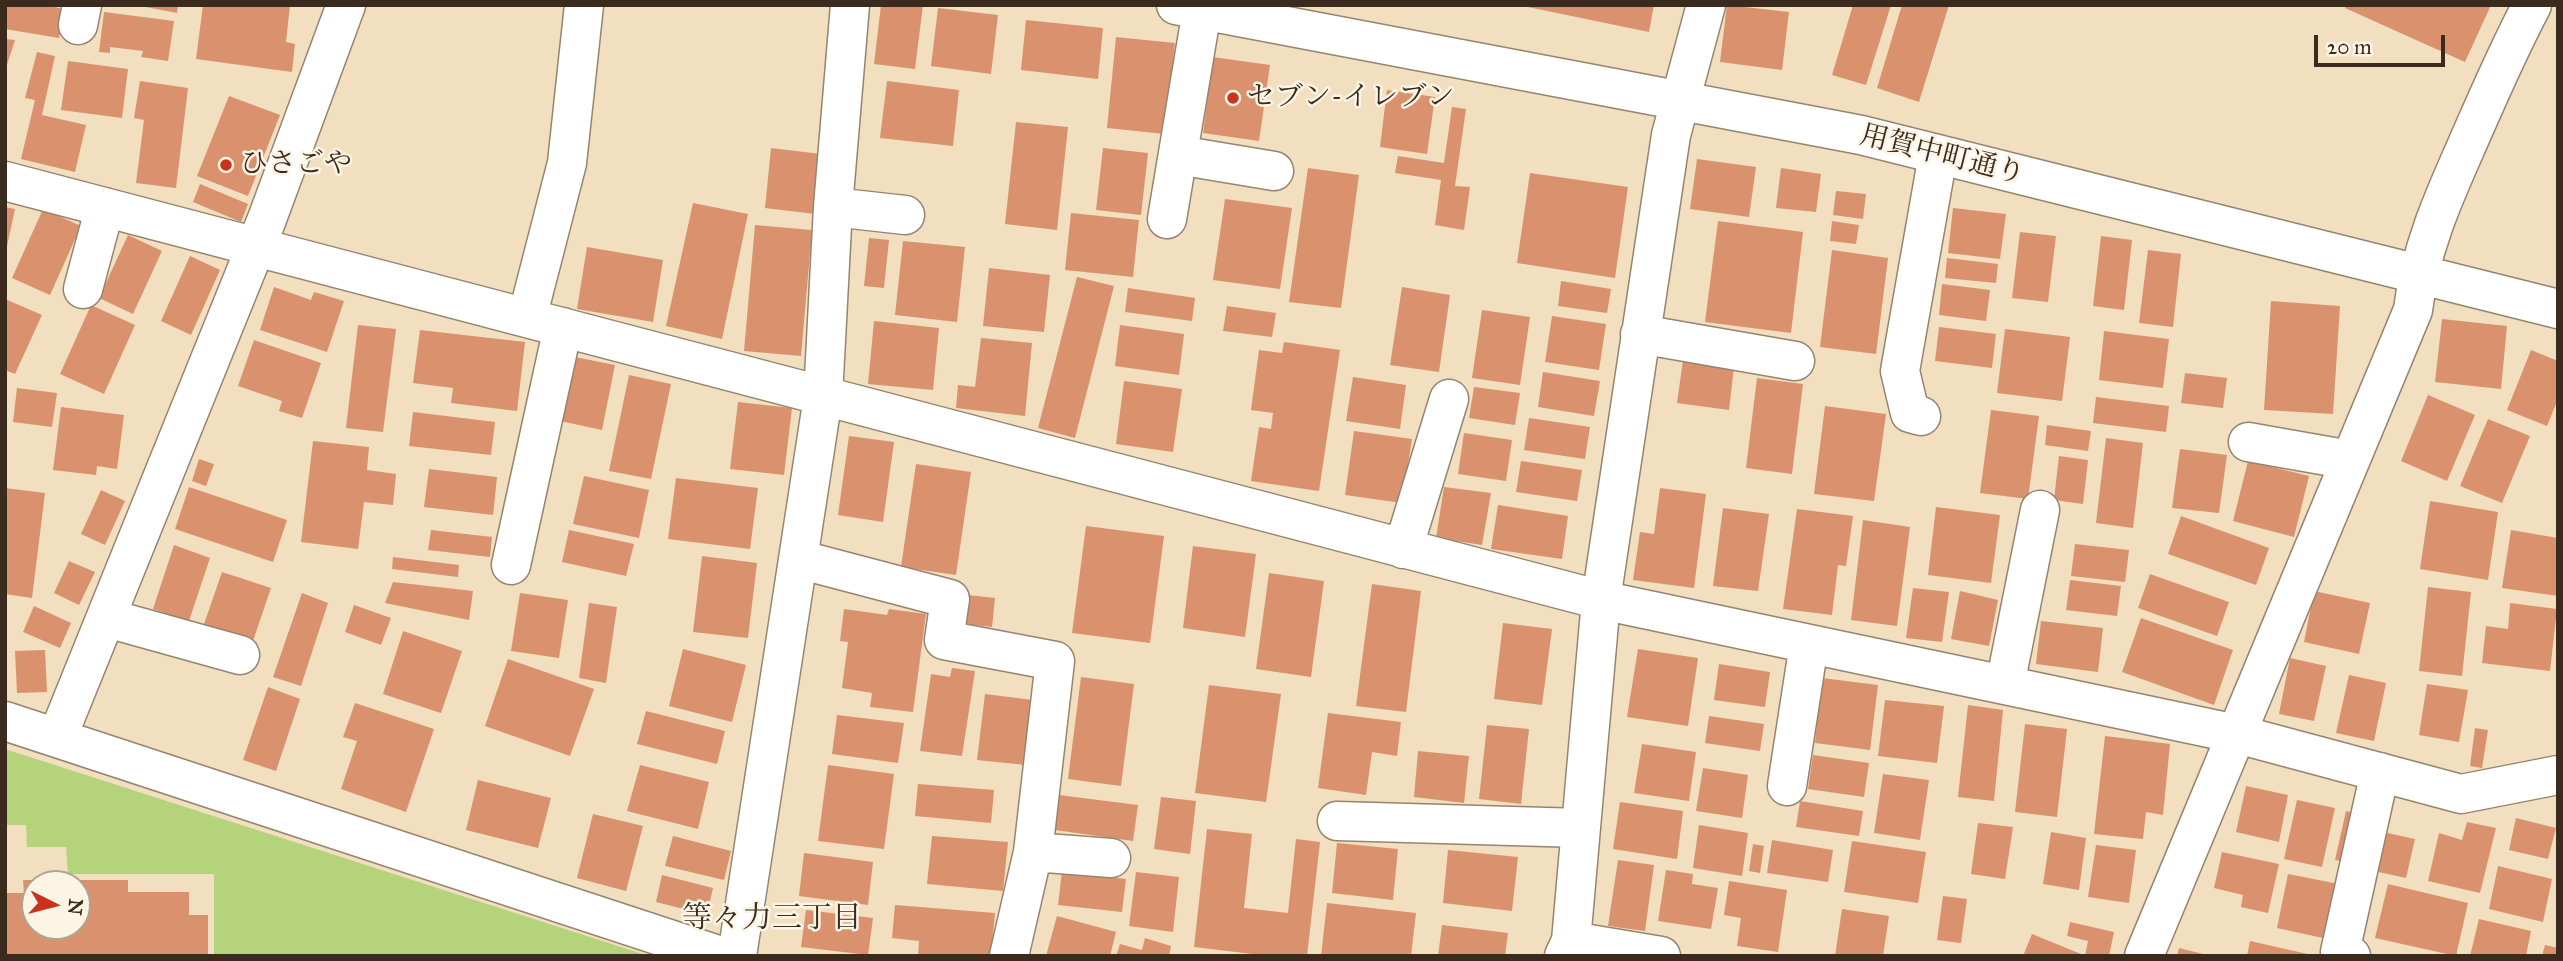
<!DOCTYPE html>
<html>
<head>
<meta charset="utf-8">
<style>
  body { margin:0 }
  #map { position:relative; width:2563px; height:961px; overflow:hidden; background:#f1dfc0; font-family:"IM FELL Great Primer",serif }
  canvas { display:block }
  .frame { position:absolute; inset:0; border:7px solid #3b2a1e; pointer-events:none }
  .north { position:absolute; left:21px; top:870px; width:70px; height:70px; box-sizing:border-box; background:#fcf5e5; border:2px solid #afa495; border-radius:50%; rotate:96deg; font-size:19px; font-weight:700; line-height:28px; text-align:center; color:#3b2a1e }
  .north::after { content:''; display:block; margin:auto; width:24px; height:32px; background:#c8321e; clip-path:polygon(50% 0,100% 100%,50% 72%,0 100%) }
  .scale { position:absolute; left:2314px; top:35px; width:131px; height:32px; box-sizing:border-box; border:4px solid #3b2a1e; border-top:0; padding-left:9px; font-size:21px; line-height:24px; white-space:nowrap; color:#3b2a1e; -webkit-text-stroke:5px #fcf5e5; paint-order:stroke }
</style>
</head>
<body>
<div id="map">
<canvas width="2563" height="961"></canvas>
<div class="frame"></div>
<div class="north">N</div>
<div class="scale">20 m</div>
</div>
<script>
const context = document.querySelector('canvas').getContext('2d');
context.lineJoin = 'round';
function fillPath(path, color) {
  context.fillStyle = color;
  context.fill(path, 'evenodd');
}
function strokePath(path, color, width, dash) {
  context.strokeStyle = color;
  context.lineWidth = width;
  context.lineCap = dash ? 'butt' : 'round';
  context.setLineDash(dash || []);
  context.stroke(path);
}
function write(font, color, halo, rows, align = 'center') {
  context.font = font + ' "IM FELL Great Primer","Noto Serif JP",serif';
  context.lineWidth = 5;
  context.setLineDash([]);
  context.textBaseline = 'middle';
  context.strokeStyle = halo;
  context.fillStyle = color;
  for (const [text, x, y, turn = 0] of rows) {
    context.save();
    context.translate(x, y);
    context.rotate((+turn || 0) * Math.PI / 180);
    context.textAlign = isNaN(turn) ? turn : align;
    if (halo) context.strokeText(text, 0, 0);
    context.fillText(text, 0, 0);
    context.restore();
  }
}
const green = new Path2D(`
  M5,749L649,956H214V874H68L66,847H27L26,825H5Z`);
const building = new Path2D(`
  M5,5H45L64,9L59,38L5,29Z
  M135,5H178L177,13Z
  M203,5H290L286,42L295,44L292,72L196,59Z
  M881,5H923L915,69L874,64Z
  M1518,5H1654L1649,32Z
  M1727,5L1789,12L1782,70L1720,62Z
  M1853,5H1891L1866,85L1832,75Z
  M1902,5H1949L1919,102L1877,88Z
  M2347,5H2491L2465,62L2345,8Z
  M938,8L998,15L991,74L931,66Z
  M104,12L174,21L168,61L141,57L143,51L110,47V53L99,52Z
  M1026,20L1103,28L1098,79L1021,70Z
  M1116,37L1175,43L1165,134L1107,128Z
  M5,39L15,40L6,68H5Z
  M37,52L55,56L42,115L86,125L75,172L21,159L35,100L25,98Z
  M1213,57L1270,65L1259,141L1203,133Z
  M68,61L128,69L122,118L61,110Z
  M140,81L188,88L176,188L136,183L144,120L134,118Z
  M887,81L959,90L953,146L880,138Z
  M1387,90L1435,97L1427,154L1380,147Z
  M229,96L280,115L248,196L197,176Z
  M1452,107L1466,109L1455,186L1470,187L1464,230L1435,225L1441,180L1395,173L1398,156L1444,163Z
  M1016,122L1068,127L1057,230L1005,224Z
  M771,148L821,154L815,214L765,208Z
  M1103,148L1148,153L1141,215L1096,210Z
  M1697,159L1756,167L1749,217L1690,209Z
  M1308,168L1359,175L1341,308L1289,302Z
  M1781,168L1821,174L1816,212L1776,208Z
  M1530,173L1628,187L1615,278L1517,263Z
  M200,184L248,204L241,222L193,202Z
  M1836,191L1866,194L1863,219L1833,215Z
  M1225,199L1292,208L1280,289L1213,280Z
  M693,203L748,214L722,339L666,326Z
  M5,207L15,209L6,251H5Z
  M1953,208L2006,214L2000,259L1948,253Z
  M43,209L81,226L50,295L12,278Z
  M1071,213L1139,220L1133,277L1065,270Z
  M1718,221L1803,232L1791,333L1705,322Z
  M1832,221L1859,225L1856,244L1830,241Z
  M755,225L812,230L801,356L744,351Z
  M2020,232L2056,236L2048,302L2012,298Z
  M128,235L162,251L133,314L99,298Z
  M2101,236L2132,240L2124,310L2093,306Z
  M869,238L889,240L884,288L864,286Z
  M903,241L965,247L957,322L895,315Z
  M587,247L663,260L653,322L577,309Z
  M1832,250L1888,258L1876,354L1820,347Z
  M2148,250L2181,254L2173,327L2139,323Z
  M190,256L220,270L191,335L161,321Z
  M1947,258L1998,264L1996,283L1945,278Z
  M989,268L1050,275L1044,332L983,326Z
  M1077,277L1114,286L1075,438L1038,428Z
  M1561,281L1611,289L1607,313L1558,306Z
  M1942,284L1990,290L1986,321L1939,315Z
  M274,287L311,300L314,292L344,301L327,352L260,330Z
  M1402,287L1450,295L1439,372L1390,365Z
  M1128,288L1195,298L1192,321L1125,312Z
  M5,299L42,315L15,374L5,370Z
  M2271,301L2340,306L2333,414L2264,410Z
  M91,305L135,325L104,394L60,374Z
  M1227,306L1276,313L1272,337L1223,331Z
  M1482,310L1530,317L1520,385L1472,378Z
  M1552,316L1606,324L1599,370L1545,362Z
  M2442,319L2507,326L2501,389L2435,382Z
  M874,321L939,328L933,390L868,384Z
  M358,325L396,329L383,432L346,428Z
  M1120,325L1184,334L1179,375L1115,366Z
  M1939,327L1996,334L1992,368L1935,361Z
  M2005,329L2070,337L2062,401L1997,393Z
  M420,330L525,342L517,411L451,403L453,388L413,383Z
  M2104,331L2169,339L2163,388L2099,380Z
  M981,338L1032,343L1025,416L956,408L958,385L975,387Z
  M254,340L321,363L302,418L279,411L282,401L238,386Z
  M1284,342L1340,350L1319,491L1251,481L1259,427L1271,429L1273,413L1251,410L1259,350L1282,353Z
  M2531,350L2558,361V399L2547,426L2507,410Z
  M565,355L615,365L602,430L551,419Z
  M1683,360L1734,367L1729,410L1677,403Z
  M1543,372L1600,381L1594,416L1538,407Z
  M2185,373L2227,378L2223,408L2181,403Z
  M629,375L671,384L651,479L609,471Z
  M1353,377L1406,385L1400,429L1346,421Z
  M1757,378L1803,384L1792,474L1746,468Z
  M1124,381L1182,389L1173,452L1116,444Z
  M1474,387L1520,393L1515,425L1469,418Z
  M17,388L57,393L52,427L13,422Z
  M2428,395L2475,415L2447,481L2401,461Z
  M2096,397L2169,406L2166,432L2093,423Z
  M738,402L792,408L784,475L730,469Z
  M1825,406L1886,414L1874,501L1814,494Z
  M61,407L124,415L117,469L97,466L96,475L53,470Z
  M1991,410L2039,416L2028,499L1980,493Z
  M413,412L495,422L491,455L409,446Z
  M1529,418L1590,427L1585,459L1524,450Z
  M2488,419L2530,436L2502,503L2460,486Z
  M2047,425L2091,431L2088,451L2045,445Z
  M1354,431L1412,439L1402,503L1345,495Z
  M1464,433L1512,440L1506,481L1458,474Z
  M849,436L894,442L883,522L838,515Z
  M2106,438L2143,443L2133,528L2096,523Z
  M313,441L369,447L367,470L396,474L393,505L364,502L358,549L301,542Z
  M2180,449L2227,455L2219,513L2172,508Z
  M2059,456L2088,460L2083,504L2054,500Z
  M199,459L214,464L206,486L192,481Z
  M1521,461L1582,470L1577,501L1516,492Z
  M2248,461L2309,476L2294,537L2233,521Z
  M916,464L971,472L956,575L901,567Z
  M429,469L497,477L493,515L424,507Z
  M584,476L649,490L639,538L573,524Z
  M676,478L758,488L750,549L668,539Z
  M189,487L287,520L273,562L175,529Z
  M1444,487L1491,493L1482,545L1436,538Z
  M5,488L45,493L32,598L5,594Z
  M1660,488L1706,494L1694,588L1633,580L1640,532L1654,534Z
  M101,490L125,501L105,545L81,534Z
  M2430,501L2498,512L2488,580L2420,569Z
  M1498,505L1568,516L1562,559L1491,549Z
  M1936,507L2000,515L1991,583L1928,575Z
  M1723,508L1769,514L1758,591L1713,586Z
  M1797,509L1853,516L1846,566L1838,565L1832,615L1783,609Z
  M2181,516L2269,548L2256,585L2168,554Z
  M1863,520L1910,527L1897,626L1851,620Z
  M1086,526L1164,536L1150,643L1072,633Z
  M431,530L492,537L490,557L428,550Z
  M569,530L634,544L626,576L562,562Z
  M2511,530L2558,538V596L2502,588Z
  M2075,544L2129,550L2125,582L2071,576Z
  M174,545L210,558L189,621L182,618L179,626L163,620L165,613L153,609Z
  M1193,546L1256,554L1245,637L1183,628Z
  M702,556L757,563L748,638L693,632Z
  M393,557L459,565L458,577L392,569Z
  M69,561L95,572L79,605L54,593Z
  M222,572L271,588L253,641L204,624Z
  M1269,573L1324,581L1311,677L1256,669Z
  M2150,574L2229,602L2217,636L2138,608Z
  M2070,580L2121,586L2117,616L2066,610Z
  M393,582L473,591L469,620L385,603Z
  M1372,584L1421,591L1406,712L1356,706Z
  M2428,587L2471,592L2462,676L2419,671Z
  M1913,588L1949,592L1942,642L1906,638Z
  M1960,591L1998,600L1989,646L1951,639Z
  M2314,591L2370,603L2359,654L2304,642Z
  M302,593L328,603L301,686L273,677Z
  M520,593L568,600L559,658L511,651Z
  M968,595L995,598L992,627L964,624Z
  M589,603L617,607L606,683L579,678Z
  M2510,603L2557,609L2550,671L2482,663L2486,626L2508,629Z
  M354,605L391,618L381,645L345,632Z
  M34,606L71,623L60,648L23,632Z
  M844,609L887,615L889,609L926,614L913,712L870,707L872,693L842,688L848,642L840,641Z
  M2141,618L2233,650L2214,705L2122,672Z
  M2041,621L2103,628L2098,672L2036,664Z
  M1503,623L1552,629L1542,705L1494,699Z
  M403,631L462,651L441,713L383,694Z
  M683,649L746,665L732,722L669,706Z
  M1638,649L1698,658L1688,726L1627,717Z
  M45,650L47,692L17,693L15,651Z
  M2290,658L2326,666L2314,721L2279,714Z
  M508,659L594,689L570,756L485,726Z
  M1719,664L1770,672L1765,707L1714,700Z
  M952,668L975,671L962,756L920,751L931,674L950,677Z
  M2349,675L2386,683L2374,741L2336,733Z
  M1081,677L1134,684L1121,786L1068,779Z
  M1822,678L1878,685L1870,750L1815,743Z
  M2427,684L2468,690L2459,742L2419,735Z
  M1209,685L1281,694L1266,802L1195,793Z
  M268,687L300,699L276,771L243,760Z
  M985,694L1033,700L1026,765L977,760Z
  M1885,700L1944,706L1937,763L1878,756Z
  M355,703L434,729L406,812L341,789L357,741L343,737Z
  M1968,705L2003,710L1994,801L1958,797Z
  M646,711L725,731L717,764L637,744Z
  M1328,713L1401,722L1397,756L1372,752L1366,795L1318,788Z
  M837,715L904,723L898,763L832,754Z
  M1709,716L1764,724L1760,751L1705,743Z
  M2025,724L2067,729L2057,817L2015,812Z
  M1487,725L1529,729L1521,804L1479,799Z
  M2475,728L2488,730L2482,768L2470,766Z
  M2105,736L2170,744L2163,815L2146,812L2143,839L2094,834Z
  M1642,744L1696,752L1689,801L1634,793Z
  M1418,751L1469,756L1464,803L1414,797Z
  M1813,755L1869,763L1864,797L1808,789Z
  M640,765L709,782L698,829L627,811Z
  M828,765L894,774L884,849L818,841Z
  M1703,768L1748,775L1742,818L1696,811Z
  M1883,774L1929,780L1920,840L1874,833Z
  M478,780L551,798L538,848L466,830Z
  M918,784L994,790L991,823L915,816Z
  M2246,786L2288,795L2279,842L2236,832Z
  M1059,795L1138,805L1133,841L1055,830Z
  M1161,797L1196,801L1190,854L1154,849Z
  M2297,800L2335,808L2322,867L2284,859Z
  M1800,801L1863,811L1859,836L1796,827Z
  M1620,802L1683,811L1677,859L1613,849Z
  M2346,811L2362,815L2352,863L2335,860Z
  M593,814L643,826L626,891L577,878Z
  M2516,818L2556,828L2548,859L2509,850Z
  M2467,822L2496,828L2480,893L2428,881L2439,833L2462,840Z
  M1978,823L2013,827L2005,879L1971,874Z
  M1699,825L1748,833L1742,876L1693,868Z
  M1207,829L1252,834L1244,908L1288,913L1296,839L1320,842L1307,956H1269L1194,947Z
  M2051,832L2086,838L2079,890L2043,884Z
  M2383,832L2415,839L2406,878L2374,871Z
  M673,836L731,851L724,880L665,866Z
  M932,836L1008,842L1003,891L927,884Z
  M1772,840L1833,850L1828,882L1767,873Z
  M1852,841L1926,852L1918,903L1844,892Z
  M1337,843L1398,849L1393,900L1332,893Z
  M1753,844L1764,846L1760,873L1749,871Z
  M2096,845L2136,850L2129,903L2088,897Z
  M1448,850L1518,857L1512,911L1443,903Z
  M2222,852L2279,864L2268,913L2241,907L2243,895L2214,888Z
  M804,853L873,862L868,905L799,896Z
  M1618,860L1654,865L1645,931L1608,926Z
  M2498,866L2552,879L2543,922L2489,909Z
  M1666,870L1693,874L1692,884L1718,888L1711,929L1658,921Z
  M1062,871L1126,879L1122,912L1058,905Z
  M1136,872L1179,877L1173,932L1129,926Z
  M2288,874L2344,885L2332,940L2277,928Z
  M662,875L713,888L707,915L656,902Z
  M23,880H128V892H189V915H208V956H5V893H24ZM35,884H77V926H35Z
  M1729,881L1787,890L1778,952L1737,946L1741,918L1724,915Z
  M2388,884L2468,903L2456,956L2375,938Z
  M1943,896L1967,899L1961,943L1937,940Z
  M1327,903L1416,913L1411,956H1321Z
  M895,905L995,913L991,956H918L919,941L892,938Z
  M1842,909L1889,916L1883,956H1835Z
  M806,910L873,918L868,955L801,947Z
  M1057,916L1116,932L1110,956H1046Z
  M2479,919L2531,931L2526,956H2470Z
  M2070,922L2114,932L2109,956H2085L2088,941L2067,936Z
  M1442,925L1508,933L1505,956H1438Z
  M2032,934L2081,954L2080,956H2023Z
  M1145,938L1171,946L1169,956H1116L1120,944L1142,950Z
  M2250,941L2312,955V956H2247Z
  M2545,945L2558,948V956H2542Z
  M2179,948L2207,955L2206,956H2177Z`);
const minor = new Path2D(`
  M1176,5L1861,135L2558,309
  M78,25L82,5
  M1178,155L1274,171
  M5,181L1601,600L2237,734L2461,794L2558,775
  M833,207L905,215
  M1167,219L1202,10
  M83,289L105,207
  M527,318L567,163L584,5
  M1640,334L1795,361
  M1921,416L1910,413L1900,371L1938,155
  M2248,442L2350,460
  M1403,549L1449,399
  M798,559L950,599L944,640L1055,661L1033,852L1009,956
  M511,565L563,327
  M107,618L240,655
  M2005,685L2040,510
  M5,721L721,956
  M57,738L267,219L346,5
  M1787,786L1809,644
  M1337,821L1581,828
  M1033,852L1111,858
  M1571,941L1661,956
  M737,956L823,397L833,207L850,5
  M1564,956L1571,941L1601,600L1671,135L1706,5
  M2144,956L2413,310C2420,251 2442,201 2466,147C2487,99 2507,52 2532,5
  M2351,956L2340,952L2380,772`);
const markers = [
  [1233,98,7,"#c8321e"],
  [226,165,7,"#c8321e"]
];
const poiNames = [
  ["セブン-イレブン",1247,98],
  ["ひさごや",240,165]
];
const streetNames = [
  ["用賀中町通り",1942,156,14]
];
const neighbourhoodNames = [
  ["等々力三丁目",772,920]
];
fillPath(green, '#b5d37a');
fillPath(building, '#d9926d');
strokePath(minor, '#96846f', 41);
strokePath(minor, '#fff', 38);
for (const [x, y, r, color] of markers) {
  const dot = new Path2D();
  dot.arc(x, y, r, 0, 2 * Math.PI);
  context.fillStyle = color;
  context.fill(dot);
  strokePath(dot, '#fcf5e5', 2.5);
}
write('28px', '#3b2a1e', '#fcf5e5', poiNames, 'left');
write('28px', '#3b2a1e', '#fcf5e5', streetNames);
write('30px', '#3b2a1e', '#fcf5e5', neighbourhoodNames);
</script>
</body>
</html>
